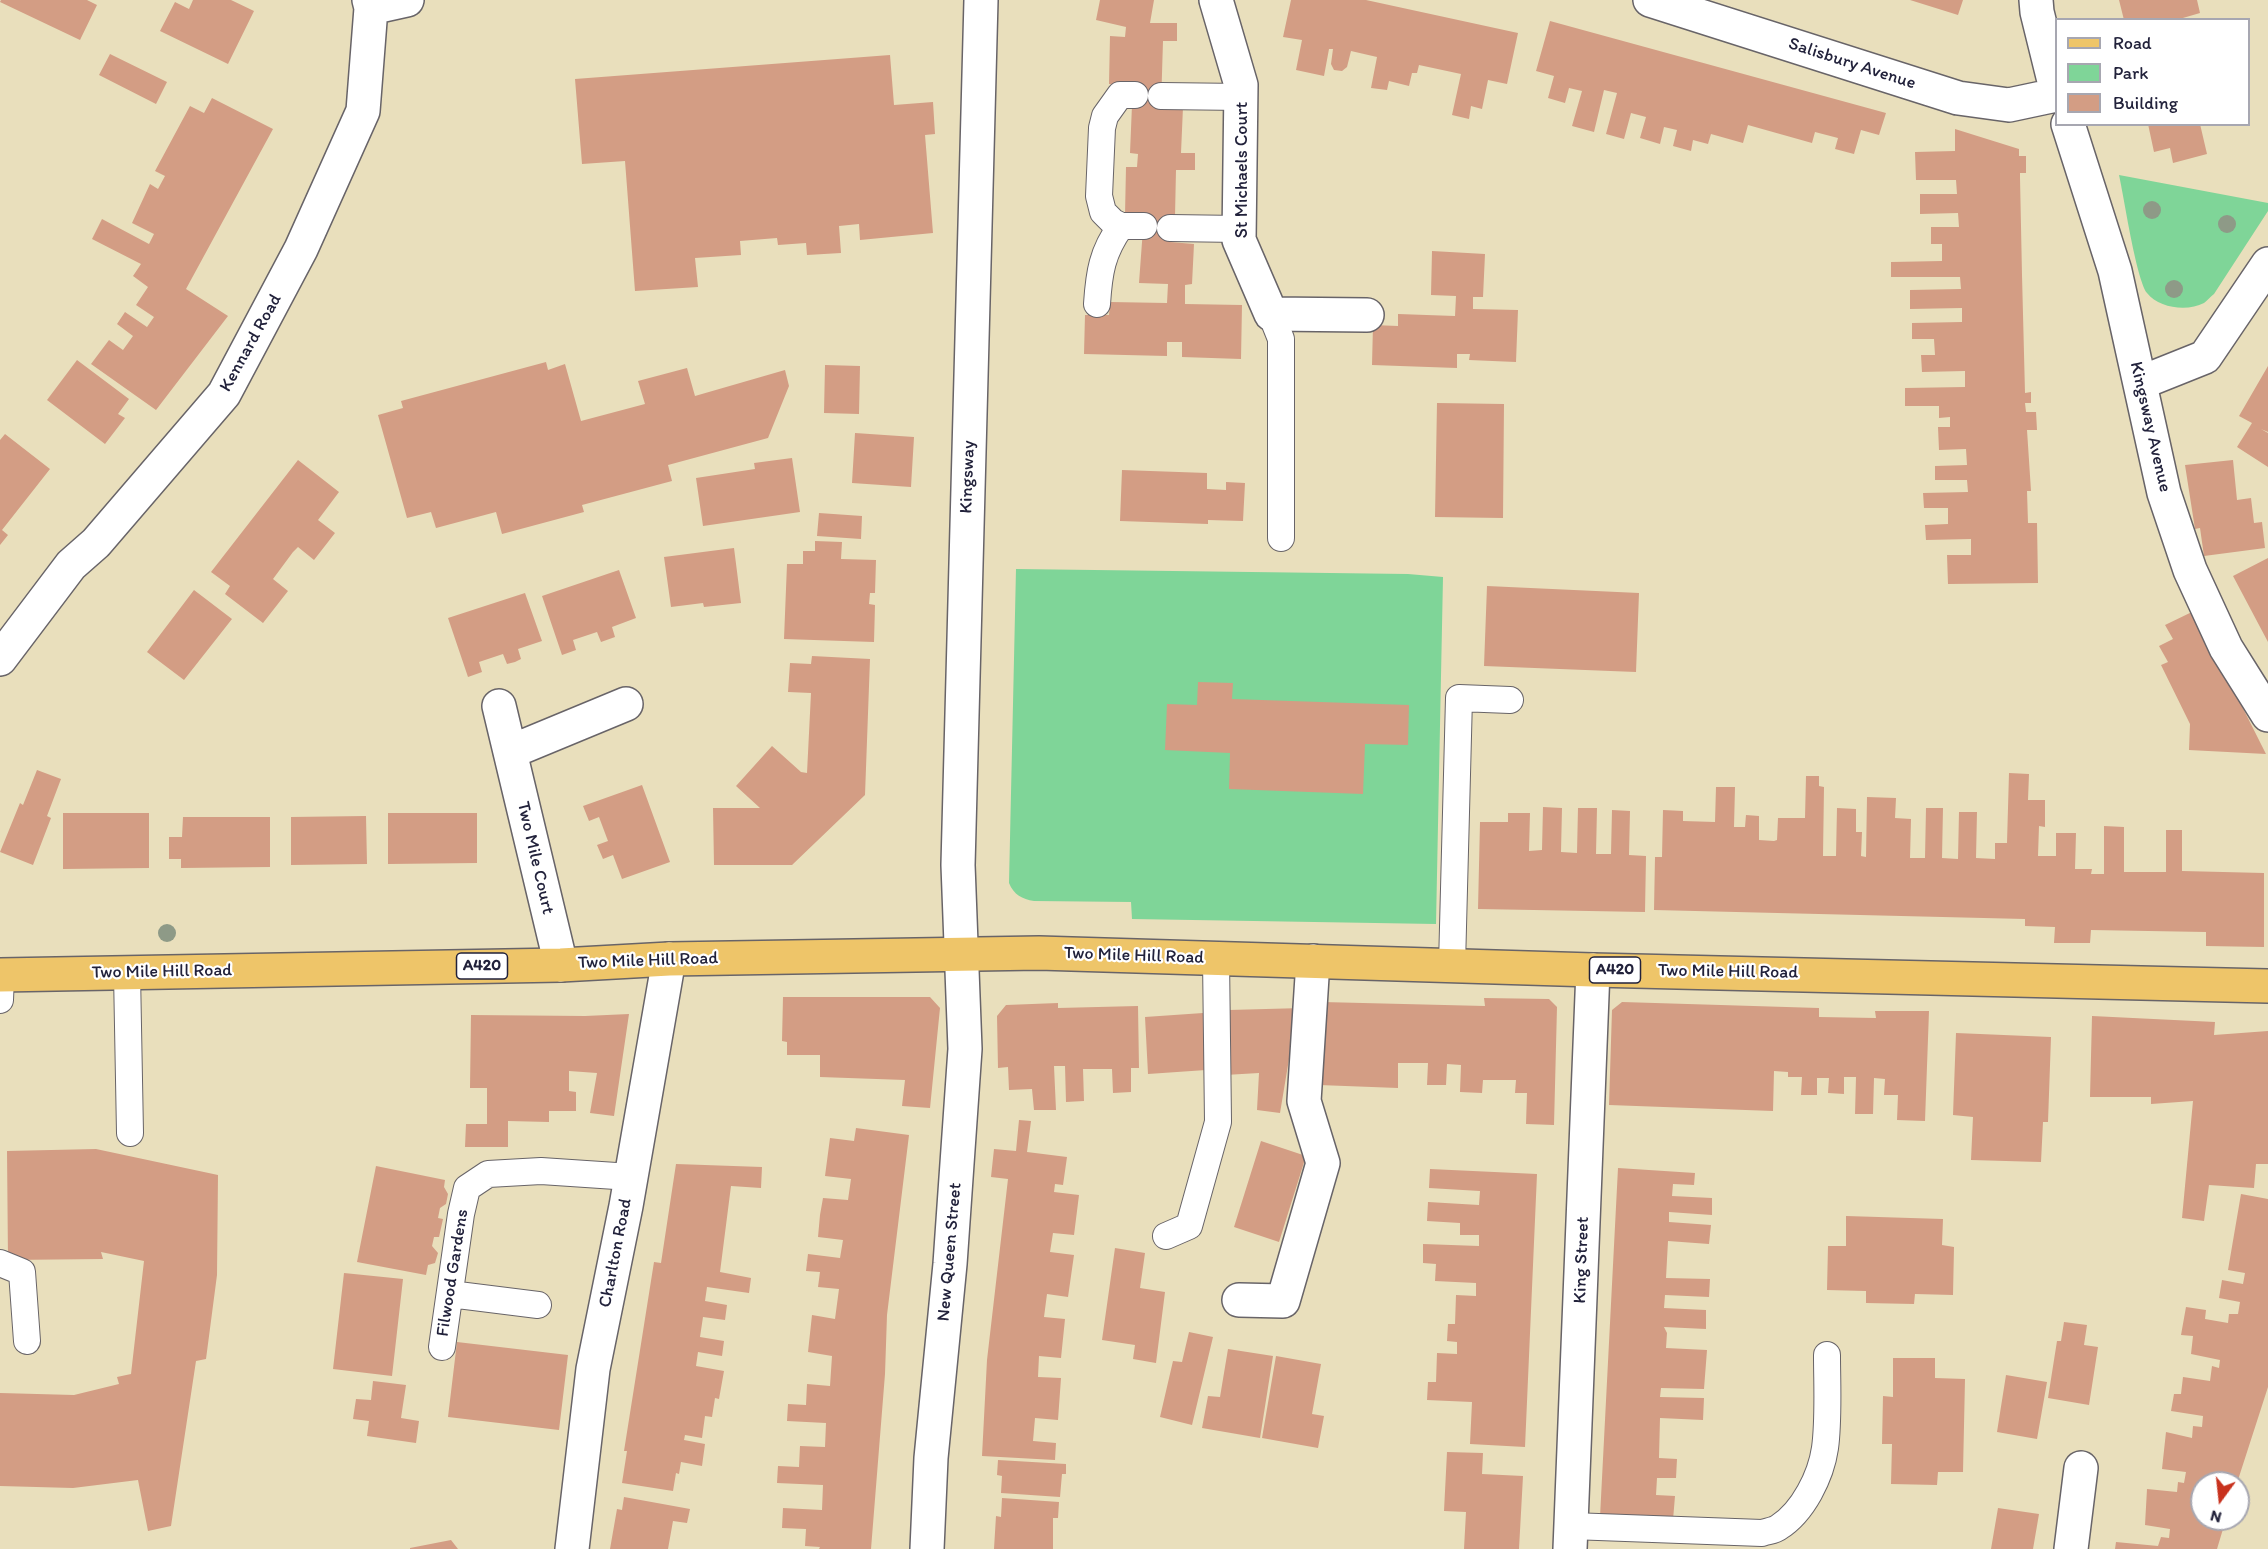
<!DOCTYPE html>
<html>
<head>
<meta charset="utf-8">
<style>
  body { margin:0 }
  #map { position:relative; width:2268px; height:1549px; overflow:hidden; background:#e9dfbc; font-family:Itim,sans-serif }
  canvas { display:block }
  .legend { position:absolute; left:2055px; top:18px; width:195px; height:108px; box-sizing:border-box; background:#fff; border:2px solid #a7a7b1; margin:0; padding:8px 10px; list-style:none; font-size:18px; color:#22223b }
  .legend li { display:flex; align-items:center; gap:12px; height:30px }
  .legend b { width:30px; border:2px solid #a7a7b1 }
  .north { position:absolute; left:2190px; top:1471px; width:60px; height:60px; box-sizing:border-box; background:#fff; border:2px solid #a7a7b1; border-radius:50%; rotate:195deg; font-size:16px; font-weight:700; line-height:24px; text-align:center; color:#22223b }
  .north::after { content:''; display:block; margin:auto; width:21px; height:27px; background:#c8321e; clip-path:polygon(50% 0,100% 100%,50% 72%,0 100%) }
</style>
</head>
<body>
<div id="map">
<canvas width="2268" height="1549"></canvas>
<ul class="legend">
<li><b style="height:8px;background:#eec569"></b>Road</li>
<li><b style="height:16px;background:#7fd598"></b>Park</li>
<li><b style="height:16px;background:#d39d84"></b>Building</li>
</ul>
<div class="north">N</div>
</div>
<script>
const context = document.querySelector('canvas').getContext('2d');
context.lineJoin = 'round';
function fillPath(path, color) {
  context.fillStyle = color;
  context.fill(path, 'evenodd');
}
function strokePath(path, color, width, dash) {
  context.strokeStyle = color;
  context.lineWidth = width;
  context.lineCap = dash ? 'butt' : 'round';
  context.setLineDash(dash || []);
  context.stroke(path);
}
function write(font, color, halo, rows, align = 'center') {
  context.font = font + ' Itim,sans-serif';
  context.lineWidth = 4.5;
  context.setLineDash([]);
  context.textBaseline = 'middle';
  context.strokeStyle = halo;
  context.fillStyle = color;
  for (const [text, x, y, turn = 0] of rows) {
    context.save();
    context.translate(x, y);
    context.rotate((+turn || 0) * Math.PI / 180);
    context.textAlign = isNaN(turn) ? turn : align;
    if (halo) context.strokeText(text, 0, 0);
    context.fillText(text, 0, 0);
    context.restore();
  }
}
const green = new Path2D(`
  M2119,175L2268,203V211L2214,294C2211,296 2207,301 2204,303C2187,312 2159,308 2147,293C2136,278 2124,197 2119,175Z
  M1016,569L1408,574L1443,577L1436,924L1132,919L1131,902L1034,901C1022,899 1014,895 1009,883Z`);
const building = new Path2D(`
  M1,0H87L97,5L80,40L0,2Z
  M193,0H231L254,11L228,64L160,31L175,2L189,9Z
  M1100,0H1154L1150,23H1177V41H1163L1161,106L1183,107L1181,153H1195V170H1176L1175,216L1170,228V242L1194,244L1192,284L1185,285V304L1242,305L1241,359L1182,357V342H1167V356L1084,354L1085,315H1109L1110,302L1167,303L1168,284L1139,283L1144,215H1125L1126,167H1137L1138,154L1130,153L1132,105L1135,85L1109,84L1110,36L1125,37L1126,27L1096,20Z
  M1291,0H1366L1518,33L1507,84L1488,80L1482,109L1471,106L1469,119L1452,115L1461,74L1419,65L1417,73H1412L1409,86L1389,81L1387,90L1371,88L1377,57L1351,51L1347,67L1342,71L1334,70L1331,64L1333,49H1329L1324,76L1296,70L1302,40L1283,37Z
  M1910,0H1963L1958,15Z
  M2119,0H2197L2200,13L2176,20H2124Z
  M1550,21L1886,113L1879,135L1861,130L1854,154L1835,149L1838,138L1815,132L1812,143L1748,125L1743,143L1711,134L1708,144L1693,140L1691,151L1673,146L1677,130L1664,127L1660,144L1640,138L1646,117L1631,113L1624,139L1606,134L1617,93L1604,90L1594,132L1572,126L1582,91L1569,88L1565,103L1548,98L1554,76L1536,71Z
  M110,54L167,82L156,104L99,75Z
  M890,55L894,105L933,102L935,134L925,135L933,233L860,240L859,224L839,226L841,253L807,255L806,243L778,245L777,238L740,241L741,255L695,258L698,287L635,291L625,161L582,164L575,79Z
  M212,98L273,129L186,289L228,316L156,410L91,364L109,340L123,350L133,336L117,324L125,312L147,327L154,317L136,305L148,287L133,276L141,264L92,239L102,219L149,244L154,234L132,223L150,184L158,189L165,176L155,171L190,106L204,113Z
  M2148,124H2200L2207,154L2173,163L2170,148L2154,152Z
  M1955,129L2019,149V156H2026V173H2020V178L2022,275L2025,393L2031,392V403H2025L2026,412H2036L2037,430H2027L2031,491H2027L2028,523H2037L2038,583L1948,584L1947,555H1971V539L1926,540L1925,525L1948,524V508H1924L1923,493L1968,492L1967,480H1935V466L1967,465L1966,449L1939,450L1938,427H1950V417L1939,418V406H1905V388L1965,387V371L1922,372L1921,355H1935L1934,339H1912V323L1962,322V308L1910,309V290L1961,289L1960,277H1891V262L1942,261V244H1931V227H1959L1958,213L1920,214V194H1957L1956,180H1916L1915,152L1955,151Z
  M1432,251L1485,254L1483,297H1473V309L1518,310L1516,362L1469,360L1470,354H1457V368L1372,365L1373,325L1398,326V314L1455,316L1456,296L1431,295Z
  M77,360L129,399L118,414L125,418L105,444L47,400Z
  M546,362L548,370L565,364L581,421L645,404L638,381L687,368L695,396L785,370L789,386L768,438L668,465L672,481L582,505L584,512L502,534L496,512L436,528L431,512L407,518L378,415L403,408L401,401Z
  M825,365L860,366L859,414L824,413Z
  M2268,366V432L2261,429L2268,433V467L2237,447L2252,423L2239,416Z
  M1437,403L1504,404L1503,518L1435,517Z
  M855,433L914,437L911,487L852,483Z
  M5,434L50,469L2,530L8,535L0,545V440Z
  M792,458L800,512L703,526L696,478L755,469L754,463Z
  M298,460L339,492L318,520L335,533L314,560L298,547L293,552L273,579L288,591L263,623L225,594L230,586L211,572Z
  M2233,460L2237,500L2251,498L2254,523L2262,522L2265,548L2204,556L2200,528L2195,529L2185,465Z
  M1122,470L1207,473V489L1226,490V482L1245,483L1243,521L1208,520V524L1120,521Z
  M819,513L862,516L861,539L817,536Z
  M815,541L842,542L841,559L876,560L875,593H870L869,604L875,605L874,642L784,639L787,564H803V551H815Z
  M734,548L741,603L704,607L703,603L671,607L664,557Z
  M2268,558V642L2233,576Z
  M619,570L636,618L612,627L615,637L601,642L597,632L573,640L576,650L562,655L542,596Z
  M1487,586L1639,593L1636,672L1484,666Z
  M194,590L232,619L184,680L147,652Z
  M525,593L542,641L518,649L521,659L515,662L507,664L503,654L479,662L482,672L468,677L448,618Z
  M2194,611L2266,754L2189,750L2190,724L2161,665L2168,662L2159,646L2173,639L2165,625Z
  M812,656L870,659L865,795L792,865H714L713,808H760L736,786L772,746L801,772L807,773L811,693L788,692L790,663L811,664Z
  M1198,682L1233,683L1232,699L1409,705L1408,745L1365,744L1363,794L1229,789L1230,753L1165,750L1167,704L1197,705Z
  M37,770L61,779L47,816L51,818L33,865L0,852L20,803L23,805Z
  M2009,773L2029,774L2028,800H2045V827L2039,826L2038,856H2056V833H2076L2075,869H2092L2091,874H2104V826L2124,827V872H2166V830H2182V871L2264,873V947L2206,946V932L2091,930L2090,943H2054L2055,927L2025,926V919L1654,910L1655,857H1662L1663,810L1683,811V821L1715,822L1716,787H1735L1734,827H1745L1746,815L1759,816V840L1774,841L1777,840L1778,818H1805L1806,776H1819V786L1824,787L1823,856H1836L1837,808L1856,809V832H1862L1861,856L1866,857L1867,797L1896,798L1895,818L1911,819L1910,858H1925L1926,808H1943L1942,858L1958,859L1959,812H1977L1976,858L1995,859V843H2007Z
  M642,785L670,862L622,879L613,855L603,859L597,845L608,841L599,817L589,821L583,806Z
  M1543,807L1562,808L1561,852L1577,853L1578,808H1597L1596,854H1611L1612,810L1630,811L1629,855L1646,856L1645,912L1478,909L1480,822H1508V813H1530L1529,851L1542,850Z
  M63,813H149V868L63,869Z
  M388,813H477V863L388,864Z
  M366,816L367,864L291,865V817Z
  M183,817H270V867L181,868V859H169V837H182Z
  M783,997H930L940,1008L930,1108L902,1106L905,1080L820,1077V1055H787V1042L782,1041Z
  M1484,998L1549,999L1557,1007L1554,1125L1526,1124L1527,1093H1515L1516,1080H1483L1482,1093L1460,1092L1461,1065L1447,1064L1446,1085H1427L1428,1063H1398V1088L1319,1085L1322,1002L1485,1006Z
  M1622,1002L1819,1008V1017L1876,1018L1875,1011H1929L1925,1121L1897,1120L1898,1095H1884L1885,1079L1874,1078L1873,1114H1855L1856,1077H1844V1094L1828,1093L1829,1078H1817V1095H1801L1802,1077H1788V1072L1774,1071L1773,1111L1609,1105L1612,1010Z
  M1058,1003V1008L1138,1006L1139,1068H1131V1092L1113,1093L1112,1069H1083L1084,1101L1066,1102L1065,1066H1054L1056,1110H1034L1032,1089L1009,1090L1008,1067L998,1068L997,1016L1006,1005Z
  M1303,1008L1292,1041L1280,1113L1257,1110L1259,1073L1225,1075L1229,1010Z
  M1203,1013L1206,1070L1148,1074L1145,1017Z
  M629,1014L614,1116L590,1113L597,1073L569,1071V1091L576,1092V1111H549V1122L508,1121V1147H465L466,1124H487V1088H470L471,1015L585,1016Z
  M2092,1016L2215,1022L2214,1035L2268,1031V1164H2256L2254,1188L2209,1185L2204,1221L2182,1218L2193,1101L2151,1104V1097H2090Z
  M1956,1033L2051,1037L2048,1122H2043L2041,1162L1971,1160L1973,1117L1953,1115Z
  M1019,1120L1031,1121L1027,1152L1067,1157L1063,1185L1055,1184L1054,1192L1079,1195L1074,1235L1053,1233L1050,1252L1074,1255L1068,1297L1047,1294L1044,1317L1065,1319L1061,1358L1039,1356L1038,1377L1061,1378L1058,1420L1035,1418L1033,1441L1056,1443L1055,1460L982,1456L987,1360L1008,1179L991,1177L994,1149L1016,1151Z
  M856,1128L909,1135L887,1315L885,1374L871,1549H819L820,1547L805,1546L806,1529L782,1528L783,1508L822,1510L823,1485L777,1483L778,1466L799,1467L800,1446L825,1447L826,1423L787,1421L788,1404L806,1405L807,1384L830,1386L832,1356L808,1352L812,1315L835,1319L839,1289L818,1287L820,1272L806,1271L808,1254L840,1258L843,1240L818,1237L820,1215L823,1198L848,1200L851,1179L825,1176L830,1138L854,1141Z
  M1261,1141L1306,1156L1279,1242L1234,1227Z
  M96,1149L218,1175L217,1275L206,1359L196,1361L171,1526L148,1531L138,1480L73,1488L0,1486V1393L74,1395L119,1384L117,1377L131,1374L144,1261L101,1252L103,1259L8,1260L7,1151Z
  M676,1164L762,1167L761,1188L731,1186L720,1272L751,1278L749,1293L707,1287L705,1301L727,1305L725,1320L703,1317L700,1337L724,1341L722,1356L698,1352L696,1366L724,1371L719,1399L715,1398L712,1417L705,1416L702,1438L685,1435L684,1440L705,1444L702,1466L681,1462L679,1474L676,1473L673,1491L622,1483L627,1451H624L654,1262L661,1263Z
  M376,1166L445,1180L444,1187L448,1194L446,1204L440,1208L438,1218L443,1219L439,1237H434L432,1246L438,1253L435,1263L428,1265L426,1275L357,1262Z
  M1618,1168L1695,1173L1694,1185L1673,1184L1672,1196L1712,1198V1215L1669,1212V1222L1711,1225L1709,1244L1668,1241L1666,1278L1710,1279L1709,1297L1665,1295L1664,1308L1706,1310V1329L1664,1327L1667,1333L1666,1348L1707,1350L1704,1389L1661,1388L1660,1397L1704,1398L1703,1420L1660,1418L1659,1458L1677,1459L1676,1478H1657L1656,1495L1675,1496L1673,1520L1600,1517Z
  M1430,1169L1537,1174L1525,1447L1470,1444L1472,1402L1427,1400L1428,1382H1436L1437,1353L1457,1354V1342L1447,1341L1448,1324H1455L1456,1295L1476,1296V1283L1435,1281L1436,1264L1423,1263V1244L1479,1246V1235H1460V1223L1427,1221L1428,1202L1479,1205L1480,1191L1429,1188Z
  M2241,1194L2268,1199V1387L2237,1483H2202V1519H2226L2217,1549H2115L2116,1542L2158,1546L2161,1537L2169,1538L2170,1529L2145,1525L2147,1489L2177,1492L2178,1482L2184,1483L2186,1472L2162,1469L2166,1432L2192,1438L2193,1426L2202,1427L2203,1416L2171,1411L2174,1394H2181L2183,1377L2210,1381L2212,1366L2219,1368L2220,1360L2191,1354L2193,1336L2181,1335L2186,1307L2206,1310L2205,1319L2228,1323L2229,1314H2238L2240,1302L2219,1298L2222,1280L2243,1284L2245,1273L2228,1270Z
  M1846,1216L1943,1219L1942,1245L1954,1247L1953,1295L1915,1294L1914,1304L1866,1303V1291L1827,1290L1828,1246H1846Z
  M1115,1248L1145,1253L1140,1288L1165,1292L1156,1363L1133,1359L1135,1345L1102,1340Z
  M344,1273L403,1279L392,1376L333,1369Z
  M2064,1322L2087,1325L2084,1345L2098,1347L2089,1405L2048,1398L2057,1341H2061Z
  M1189,1332L1213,1337L1192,1425L1160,1417L1173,1361L1182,1362Z
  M457,1342L568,1355L559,1430L448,1417Z
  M1228,1349L1273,1356L1260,1438L1202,1428L1208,1396L1220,1397Z
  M1276,1356L1321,1364L1312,1414L1324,1416L1318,1448L1262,1438Z
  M1893,1358H1935V1378L1965,1379L1963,1472H1938L1937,1485L1891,1484L1892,1444H1882L1883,1396L1893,1397Z
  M2006,1375L2047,1382L2037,1439L1997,1432Z
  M373,1381L406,1385L401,1418L419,1421L416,1443L367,1436L369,1421L353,1419L356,1399L371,1400Z
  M1447,1452L1483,1453L1482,1474L1523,1476L1519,1549H1464L1466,1512L1444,1511Z
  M998,1460L1066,1464V1474H1062L1060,1497L1001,1493L1002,1476L997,1475Z
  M624,1497L690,1509L687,1523L673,1521L668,1549H610L617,1509L622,1510Z
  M1002,1498L1059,1502L1058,1518H1053V1549H994L996,1516L1001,1517Z
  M1998,1508L2039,1514L2033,1549H1991Z
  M451,1540L458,1549H410V1548Z`);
const service = new Path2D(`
  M1135,95H1120L1105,116L1102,128L1099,196L1103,212L1113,222L1121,226H1144
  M1161,96L1242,97
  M1170,228L1239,229
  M1097,304C1099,273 1102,252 1121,226
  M1271,314L1281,339V538
  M1452,965L1459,698L1510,700
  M127,973L130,1133
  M0,1000L1,975
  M1166,1236L1189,1226L1218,1122L1216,958
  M0,1263L22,1272L27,1341
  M450,1294L538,1305
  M442,1347L461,1214L467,1188L488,1174L541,1171L631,1177
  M1571,1526L1762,1533C1767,1531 1774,1531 1779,1527C1803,1512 1821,1476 1825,1448C1829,1419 1827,1384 1827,1355`);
const minor = new Path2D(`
  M1216,0L1241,85L1239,240L1271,314L1367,315
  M1650,0L1958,98L2009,105L2056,95
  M2036,0L2037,12L2056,89
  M371,8L407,0
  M2068,124L2115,271L2164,493L2190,570L2226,648L2268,715
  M2140,383L2205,357L2268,264
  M0,659L71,565L96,543L224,394L301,249L363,111L371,8L369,0
  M499,706L561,965
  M510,752L626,704
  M1239,1300L1283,1301L1323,1163L1304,1101L1313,961
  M572,1549L593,1369L626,1206L669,959
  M1570,1549L1593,970
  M2071,1549L2081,1468`);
const tertiary = new Path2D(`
  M927,1549L931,1458L950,1264L965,1049L958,865L981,0`);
const primary = new Path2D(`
  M0,975L561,965L669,959L1039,953L1593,970L2268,986`);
const trees = [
  [2152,210],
  [2227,224],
  [2174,289],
  [167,933]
];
const shields = [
  [482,966,51],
  [1615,970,51]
];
const shieldNames = [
  ["A420",482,966],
  ["A420",1615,970]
];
const streetNames = [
  ["Salisbury Avenue",1852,64,18],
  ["St Michaels Court",1242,170,-90],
  ["Kennard Road",251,343,-61],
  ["Kingsway Avenue",2150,427,77],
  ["Kingsway",968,477,-88],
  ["Two Mile Court",535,858,77],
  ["Two Mile Hill Road",1134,956,2],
  ["Two Mile Hill Road",648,961,-2],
  ["Two Mile Hill Road",162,972,-1],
  ["Two Mile Hill Road",1728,972,1],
  ["New Queen Street",950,1252,-85],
  ["Charlton Road",616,1253,-79],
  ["King Street",1582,1260,-88],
  ["Filwood Gardens",453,1273,-81]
];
fillPath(green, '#7fd598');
fillPath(building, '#d39d84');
strokePath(service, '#686468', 28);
strokePath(minor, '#686468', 36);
strokePath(tertiary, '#686468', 36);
strokePath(primary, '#686468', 36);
strokePath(service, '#fff', 26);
strokePath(minor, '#fff', 33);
strokePath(tertiary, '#fff', 33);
strokePath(primary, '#eec569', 33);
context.fillStyle = '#8e9a87';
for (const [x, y] of trees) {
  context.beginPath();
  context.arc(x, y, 9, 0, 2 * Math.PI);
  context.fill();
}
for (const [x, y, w] of shields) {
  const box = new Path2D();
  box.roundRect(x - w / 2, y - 13, w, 26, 4.5);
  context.fillStyle = '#fff';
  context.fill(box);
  strokePath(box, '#22223b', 1.5);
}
write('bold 16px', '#22223b', null, shieldNames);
write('18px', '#22223b', '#fff', streetNames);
</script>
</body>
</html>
